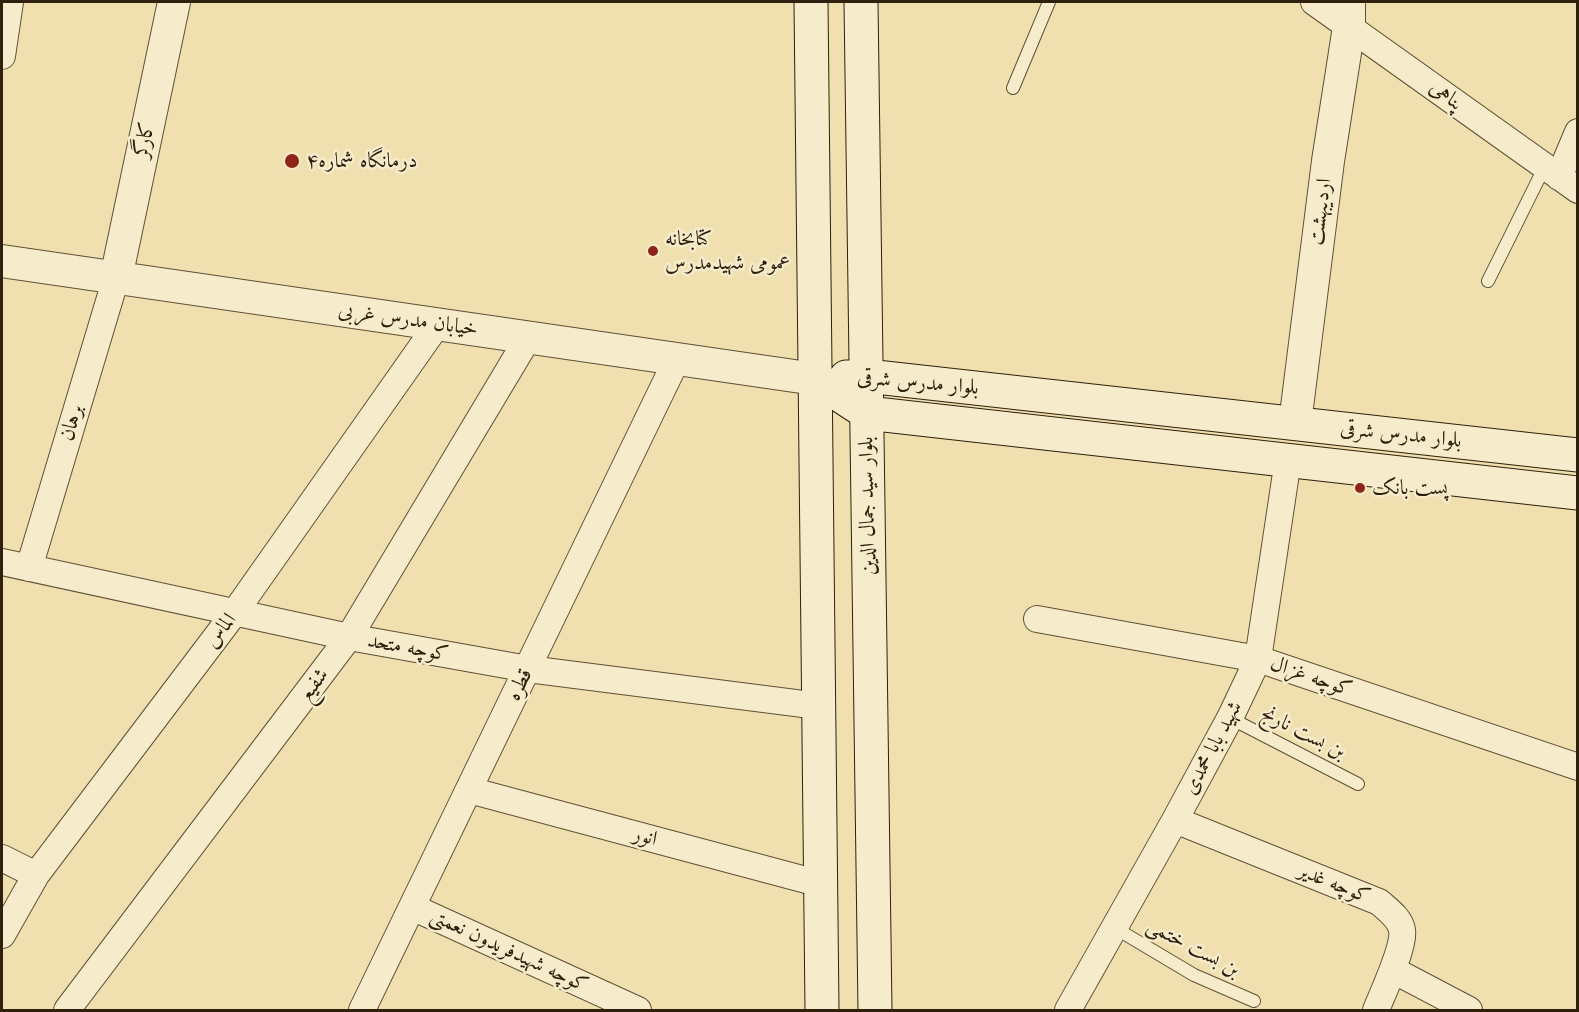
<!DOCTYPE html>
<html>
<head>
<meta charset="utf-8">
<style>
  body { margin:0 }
  #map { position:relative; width:1579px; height:1012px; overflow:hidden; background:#f1e0af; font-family:"Old Standard TT",serif }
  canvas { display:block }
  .frame { position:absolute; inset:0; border:3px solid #2e200c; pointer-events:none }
</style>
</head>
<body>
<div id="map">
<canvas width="1579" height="1012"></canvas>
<div class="frame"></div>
</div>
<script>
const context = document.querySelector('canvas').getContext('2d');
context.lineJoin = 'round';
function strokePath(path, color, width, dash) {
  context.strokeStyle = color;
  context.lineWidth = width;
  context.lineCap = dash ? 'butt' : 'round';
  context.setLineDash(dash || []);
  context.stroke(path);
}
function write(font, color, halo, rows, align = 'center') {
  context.font = font + ' "Old Standard TT",Amiri,serif';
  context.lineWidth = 5;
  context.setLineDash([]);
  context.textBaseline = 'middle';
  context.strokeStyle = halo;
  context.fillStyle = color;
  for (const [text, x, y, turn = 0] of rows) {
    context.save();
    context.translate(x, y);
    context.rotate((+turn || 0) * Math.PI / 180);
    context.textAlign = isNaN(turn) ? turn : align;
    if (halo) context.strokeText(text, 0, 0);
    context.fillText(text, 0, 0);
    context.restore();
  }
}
const service = new Path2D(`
  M1013,88L1049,2
  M1488,281L1545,166
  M1230,718L1358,784
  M1115,928L1194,975L1254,1001`);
const minor = new Path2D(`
  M1314,2L1578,190
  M2,56L10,2
  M1559,177L1578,132
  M2,562L349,637L528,669L819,706
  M29,568L116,278
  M1037,619L1258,659L1578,767
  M469,790L821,884
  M1175,820L1379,902C1388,910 1400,918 1402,930C1405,946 1382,995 1376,1010
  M2,858L36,875
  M412,907L638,1010
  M2,935L36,875L235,612L437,325
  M1393,970L1469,1010
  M67,1010L349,637L528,338
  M362,1010L677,359
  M1068,1010L1175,820L1230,718L1258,659L1288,460`);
const tertiary = new Path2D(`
  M2,261L815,379
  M116,278L174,2
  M1295,423L1328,161L1349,27V2`);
const secondary = new Path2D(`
  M811,2L822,1010
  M861,2L875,1010
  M846,377L867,376L1578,455
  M815,379L867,413L1578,493`);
const markers = [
  [292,161,8,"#8f2418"],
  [653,251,6,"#8f2418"],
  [1360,488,6,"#8f2418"]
];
const streetNames = [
  ["پناهی",1446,96,36],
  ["کارگر",145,140,-78],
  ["اردیبهشت",1321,212,-83],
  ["خیابان مدرس غربی",408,320,8],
  ["بلوار مدرس شرقی",918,383,5],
  ["برهان",72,423,-73],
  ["بلوار مدرس شرقی",1401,435,6],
  ["بلوار سید جمال الدین",868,506,-91],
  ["الماس",221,631,-53],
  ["کوچه متحد",408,648,10],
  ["کوچه غزال",1311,677,19],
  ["شفیع",314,685,-53],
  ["قطره",520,685,-64],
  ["بن بست نارنج",1303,733,27],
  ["شهید بابا محمدی",1213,748,-62],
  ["انور",645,837,15],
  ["کوچه غدیر",1334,884,22],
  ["بن بست ختمی",1193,948,28],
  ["کوچه شهیدفریدون نعمتی",509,951,25]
];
const poiNames = [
  ["درمانگاه شماره۴",306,161],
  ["کتابخانه",665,239],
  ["عمومی شهیدمدرس",665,263],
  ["پست بانک",1372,488]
];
strokePath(service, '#5f5035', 14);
strokePath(minor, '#5f5035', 28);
strokePath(tertiary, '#5f5035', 34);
strokePath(secondary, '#2e200c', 35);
strokePath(service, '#f6ebcb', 12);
strokePath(minor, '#f6ebcb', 26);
strokePath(tertiary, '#f6ebcb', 32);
strokePath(secondary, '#f6ebcb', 33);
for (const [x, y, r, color] of markers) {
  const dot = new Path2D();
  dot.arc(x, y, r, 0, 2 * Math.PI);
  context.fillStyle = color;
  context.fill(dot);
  strokePath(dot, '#f6ebcb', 2);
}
write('21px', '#2e200c', '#f6ebcb', streetNames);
write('21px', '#2e200c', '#f6ebcb', poiNames, 'left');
</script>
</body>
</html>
